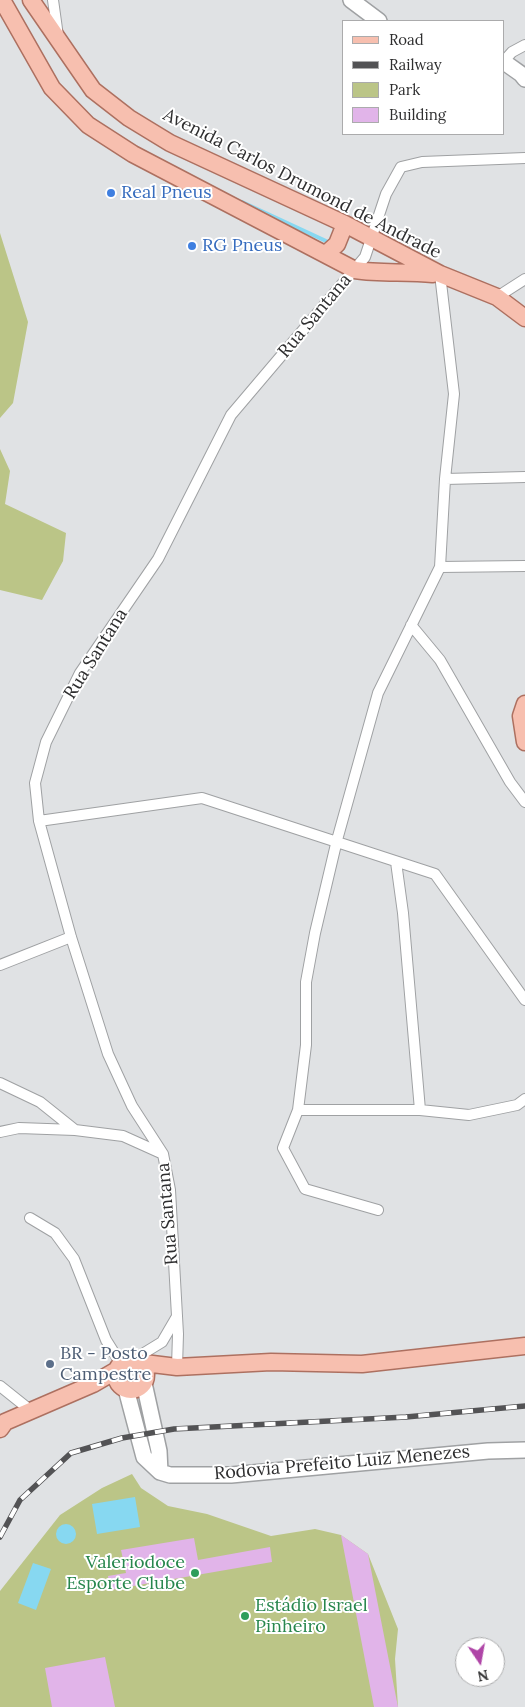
<!DOCTYPE html>
<html>
<head>
<meta charset="utf-8">
<style>
  body { margin:0 }
  #map { position:relative; width:525px; height:1707px; overflow:hidden; background:#e0e2e4; font-family:Lora,serif }
  canvas { display:block }
  .legend { position:absolute; left:342px; top:20px; width:162px; height:115px; box-sizing:border-box; background:#fff; border:1px solid #ababac; margin:0; padding:6px 9px; list-style:none; font-size:15px; color:#2e2e2f }
  .legend li { display:flex; align-items:center; gap:10px; height:25px }
  .legend b { width:25px; border:1px solid #ababac }
  .north { position:absolute; left:455px; top:1637px; width:50px; height:50px; box-sizing:border-box; background:#fff; border:1px solid #ababac; border-radius:50%; rotate:168deg; font-size:14px; font-weight:700; line-height:20px; text-align:center; color:#2e2e2f }
  .north::after { content:''; display:block; margin:auto; width:18px; height:22px; background:#af45a7; clip-path:polygon(50% 0,100% 100%,50% 72%,0 100%) }
</style>
</head>
<body>
<div id="map">
<canvas width="525" height="1707"></canvas>
<ul class="legend">
<li><b style="height:6px;background:#f7bfaf"></b>Road</li>
<li><b style="height:6px;background:#535355"></b>Railway</li>
<li><b style="height:14px;background:#bbc587"></b>Park</li>
<li><b style="height:14px;background:#e1b4e9"></b>Building</li>
</ul>
<div class="north">N</div>
</div>
<script>
const context = document.querySelector('canvas').getContext('2d');
context.lineJoin = 'round';
function fillPath(path, color) {
  context.fillStyle = color;
  context.fill(path, 'evenodd');
}
function strokePath(path, color, width, dash) {
  context.strokeStyle = color;
  context.lineWidth = width;
  context.lineCap = dash ? 'butt' : 'round';
  context.setLineDash(dash || []);
  context.stroke(path);
}
function write(font, color, halo, rows, align = 'center') {
  context.font = font + ' Lora,serif';
  context.lineWidth = 4;
  context.setLineDash([]);
  context.textBaseline = 'middle';
  context.strokeStyle = halo;
  context.fillStyle = color;
  for (const [text, x, y, turn = 0] of rows) {
    context.save();
    context.translate(x, y);
    context.rotate((+turn || 0) * Math.PI / 180);
    context.textAlign = isNaN(turn) ? turn : align;
    if (halo) context.strokeText(text, 0, 0);
    context.fillText(text, 0, 0);
    context.restore();
  }
}
const green = new Path2D(`
  M0,233L28,322L13,403L0,418Z
  M0,449L10,471L5,504L66,533L63,561L42,600L0,590Z
  M132,1474L141,1488L168,1506L207,1514L271,1536L315,1529L341,1535L368,1554L398,1629L395,1659L398,1707H0V1591L60,1515L102,1488Z`);
const water = new Path2D(`
  M135,1497L140,1527L97,1534L92,1504Z
  M56 1534a10 10 0 1 1 20 0a10 10 0 1 1-20 0Z
  M33,1563L51,1569L36,1610L18,1603Z`);
const stream = new Path2D(`
  M242,202L326,241`);
const building = new Path2D(`
  M341,1535L368,1554L398,1707H374Z
  M194,1538L198,1560L270,1547L272,1562L110,1590L108,1576L126,1573L121,1550Z
  M105,1657L115,1707H52L45,1668Z`);
const street = new Path2D(`
  M53,0L58,36
  M504,61L512,52L525,45
  M497,297L525,279
  M445,479L525,477
  M440,567L525,566
  M411,625L440,660L510,782L525,802
  M39,821L202,798L435,874L525,1000
  M396,862L403,913L420,1110
  M0,965L71,937
  M0,1083L40,1102L75,1130L123,1136L163,1154
  M298,1110H420L469,1115L517,1105L525,1099
  M0,1132L19,1128L75,1130
  M378,1210L305,1189L283,1148L298,1110L306,1045V982L315,933L337,840L378,693L440,567L445,479L454,394L440,274
  M30,1218L55,1233L74,1259L106,1340L121,1364
  M131,1361L162,1342L176,1318
  M177,1367L178,1334L170,1190L163,1154L132,1106L108,1054L71,937L39,821L35,783L46,742L80,673L158,559L231,415L365,257L386,194L401,167L422,162L525,158
  M0,1386L30,1410`);
const secondary = new Path2D(`
  M351,0L379,21
  M504,62L521,74L525,79
  M144,1383L159,1451L160,1472
  M126,1389L144,1457L160,1472L170,1475H231L488,1451L525,1450`);
const primary = new Path2D(`
  M2,0L52,88L88,125L133,154L355,270C380,274 407,271 433,274
  M31,0L93,90L129,118L170,143L345,224L440,274L497,297L525,318
  M327,253L337,244L345,224
  M525,704L521,716L525,742
  M116 1375a15 15 0 1 1 30 0a15 15 0 1 1-30 0Z
  M136,1362L177,1367L271,1362L362,1364L525,1346
  M0,1429L5,1422L93,1384L117,1370`);
const rail = new Path2D(`
  M0,1537L20,1500L71,1453L122,1438L174,1429L406,1417L525,1406`);
const markers = [
  [111,193,5,"#3f7fe0"],
  [192,246,5,"#3f7fe0"],
  [50,1364,5,"#5c6f8a"],
  [195,1573,5,"#2e9e5b"],
  [245,1616,5,"#2e9e5b"]
];
const streetNames = [
  ["Avenida Carlos Drumond de Andrade",302,184,27],
  ["Rua Santana",315,316,-50],
  ["Rua Santana",96,654,-58],
  ["Rua Santana",168,1214,-95],
  ["Rodovia Prefeito Luiz Menezes",342,1463,-5]
];
const shopNames = [
  ["Real Pneus",121,193],
  ["RG Pneus",202,246]
];
const serviceNames = [
  ["BR - Posto",60,1354],
  ["Campestre",60,1375]
];
const leisureNames = [
  ["Valeriodoce",185,1563],
  ["Esporte Clube",185,1584],
  ["Estádio Israel",255,1606,"left"],
  ["Pinheiro",255,1627,"left"]
];
fillPath(green, '#bbc587');
fillPath(water, '#87d8f1');
strokePath(stream, '#87d8f1', 4);
fillPath(building, '#e1b4e9');
strokePath(street, '#9fa1a3', 12);
strokePath(secondary, '#9fa1a3', 18);
strokePath(primary, '#ad7060', 19);
strokePath(street, '#fff', 10);
strokePath(secondary, '#fff', 15);
strokePath(primary, '#f7bfaf', 16);
strokePath(rail, '#535355', 5.5);
strokePath(rail, '#fff', 4, [11]);
for (const [x, y, r, color] of markers) {
  const dot = new Path2D();
  dot.arc(x, y, r, 0, 2 * Math.PI);
  context.fillStyle = color;
  context.fill(dot);
  strokePath(dot, '#fff', 2);
}
write('18px', '#2e2e2f', '#fff', streetNames);
write('18px', '#366cbe', '#fff', shopNames, 'left');
write('18px', '#4e5e75', '#fff', serviceNames, 'left');
write('18px', '#27864d', '#fff', leisureNames, 'right');
</script>
</body>
</html>
